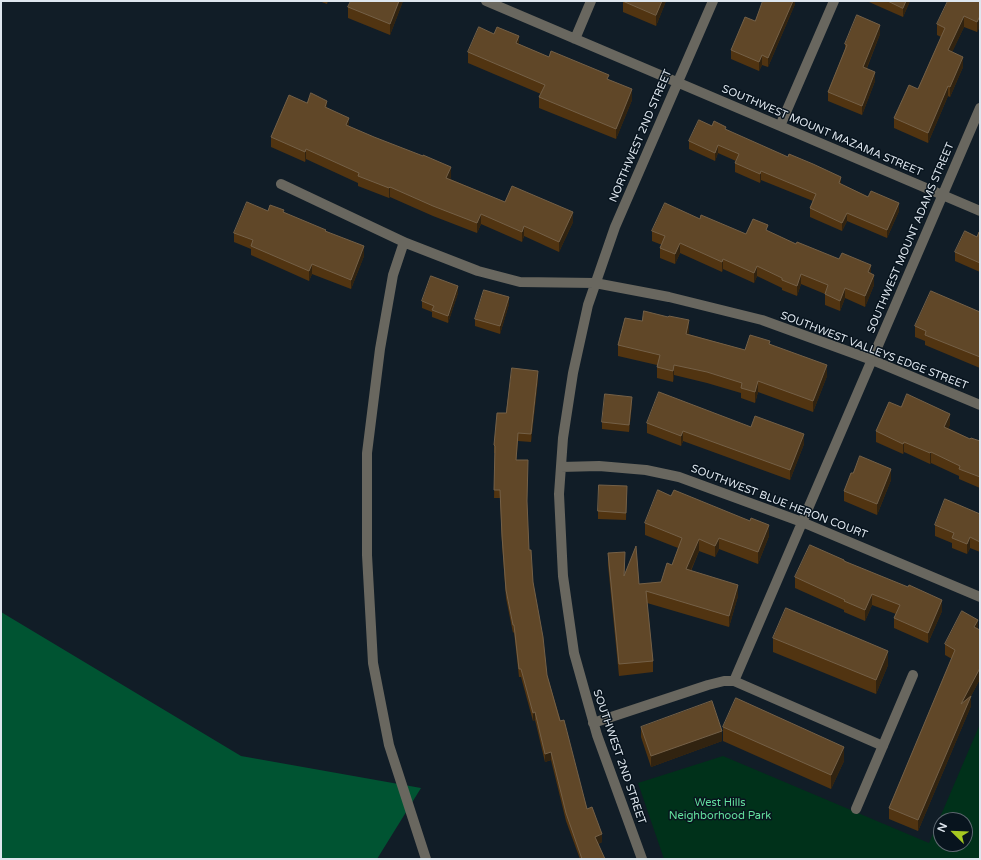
<!DOCTYPE html>
<html>
<head>
<meta charset="utf-8">
<style>
  body { margin:0 }
  #map { position:relative; width:981px; height:860px; overflow:hidden; background:#111d27; font-family:"Varela Round",sans-serif }
  canvas { display:block }
  .frame { position:absolute; inset:0; border:2px solid #dee6ee; pointer-events:none }
  .north { position:absolute; left:933px; top:812px; width:40px; height:40px; box-sizing:border-box; background:#08141e; border:1px solid #5e6871; border-radius:50%; rotate:293deg; font-size:11px; font-weight:700; line-height:16px; text-align:center; color:#dee6ee }
  .north::after { content:''; display:block; margin:auto; width:14px; height:18px; background:#a6c821; clip-path:polygon(50% 0,100% 100%,50% 72%,0 100%) }
</style>
</head>
<body>
<div id="map">
<canvas width="981" height="860"></canvas>
<div class="frame"></div>
<div class="north">N</div>
</div>
<script>
const context = document.querySelector('canvas').getContext('2d');
context.lineJoin = 'round';
function fillPath(path, color) {
  context.fillStyle = color;
  context.fill(path, 'evenodd');
}
function strokePath(path, color, width, dash) {
  context.strokeStyle = color;
  context.lineWidth = width;
  context.lineCap = dash ? 'butt' : 'round';
  context.setLineDash(dash || []);
  context.stroke(path);
}
function write(font, color, halo, rows, align = 'center') {
  context.font = font + ' "Varela Round",sans-serif';
  context.lineWidth = 3;
  context.setLineDash([]);
  context.textBaseline = 'middle';
  context.strokeStyle = halo;
  context.fillStyle = color;
  for (const [text, x, y, turn = 0] of rows) {
    context.save();
    context.translate(x, y);
    context.rotate((+turn || 0) * Math.PI / 180);
    context.textAlign = isNaN(turn) ? turn : align;
    if (halo) context.strokeText(text, 0, 0);
    context.fillText(text, 0, 0);
    context.restore();
  }
}
const green = new Path2D(`
  M980,724V859H664L638,783L723,756L929,843ZM941,820H965V844H941Z`);
const forest = new Path2D(`
  M1,612L241,756L421,788L377,859H1Z`);
const minor = new Path2D(`
  M486,1L980,211
  M575,39L591,1
  M780,126L834,1
  M281,184L406,243L478,271L520,282L595,283L669,297L762,320L872,360L980,405
  M404,242L393,275L380,349L367,453V555L373,663L389,745L426,859
  M561,467L599,466L646,470L679,477L802,522L980,597
  M734,681L980,108
  M593,723L708,685L724,681H734L883,746
  M856,809L913,675
  M642,859L597,735L574,653L563,576L562,556L559,494L563,438L573,373L588,305L615,227L713,1`);
const wall = new Path2D(`
  M319,1H328L327,4Z
  M351,1H403L390,35L348,18V7Z
  M623,1H666L656,26L623,12Z
  M795,1V4L768,67L762,65L759,71L731,59V50L755,21Z
  M869,1H910L903,17L869,2Z
  M980,1V26L977,32L964,27L952,52L963,67L950,97L948,96L928,143L894,128V118L918,89L941,37L937,35V24Z
  M880,34L867,68L875,81L862,115L828,101V92L845,49V44Z
  M519,44L549,57L609,80L632,100L616,139L539,108V97L541,94L468,63V52Z
  M307,103L327,108L349,126L451,177L450,179L505,202L573,222L559,252L524,236L522,242L481,224L477,233L433,216L390,197L389,198L358,186V183L306,159L305,162L271,147V137Z
  M712,126L726,130L899,211L887,238L847,221L842,231L810,217V208L813,201L761,180L760,183L735,172V163L736,161L718,153L715,161L689,149V141Z
  M268,211L284,213L326,231L364,256L351,289L312,274L309,281L251,255V249L234,242V233Z
  M700,219L746,234L768,231L796,244L871,273L874,285L865,307L845,298L840,311L825,305V294L801,284L797,296L782,290V288L757,276L754,283L723,269L722,272L680,253L675,264L660,258V248L662,245L652,241V231Z
  M980,233V272L955,261V252L977,237Z
  M458,293L448,323L432,317V312L422,308V301Z
  M509,304L500,334L475,326V319Z
  M980,312V368L925,345V341L915,337V326Z
  M689,331L688,334L745,350L770,344L827,376L813,412L758,392L755,403L741,398V393L707,383L674,375L673,382L657,378V365L618,356V345Z
  M538,379L531,442L518,441L516,460L527,504L529,550L533,582L547,675L587,809L602,842L598,844L605,859H580L566,821L551,760L545,762L535,720L533,721L521,677H519L514,632L513,633L506,598L502,544L500,498H494L495,453H494V445L506,413Z
  M632,404L629,432L602,429V422Z
  M901,407L950,425L948,428L970,439L980,441V488L959,479V476L931,463L930,464L904,452L903,454L876,442V431Z
  M647,423L751,427L804,444L790,480L683,441L681,446L647,433Z
  M853,473L891,480L877,515L844,501V491Z
  M627,486L626,520L598,519V511Z
  M980,514V552L970,548L967,554L952,548V543L935,536V525Z
  M645,523L769,536L758,564L719,549L715,557L699,551L691,571L738,596L729,627L647,603L653,661V672L619,676L608,565V553L625,563L624,575L639,584L661,582L672,565L678,548L645,535Z
  M844,562L942,611L928,643L894,628V618L896,614L872,605L865,621L844,612V610L795,588V577Z
  M978,629L980,630V679L971,696V706L918,831L889,819V808L952,659L945,655V644Z
  M773,638L888,665L876,694L773,652Z
  M641,727L722,741L651,767L641,737Z
  M723,727L844,761L831,789L723,741Z`);
const shadedWall = new Path2D(`
  M399,1H403L390,35V24Z
  M662,1H666L656,26V15Z
  M793,1H795V4L768,67V58Z
  M906,1H910L903,17V8Z
  M964,16V27L948,61V50Z
  M980,16V26L977,32V22Z
  M880,25V34L863,77V67Z
  M519,36V47L516,43Z
  M762,55V65L759,71V62Z
  M963,57V67L950,97V87Z
  M875,72V81L862,115V106Z
  M948,86V96L928,143V133Z
  M632,89V100L616,139V129Z
  M327,101V111L325,107Z
  M349,118V128L346,125Z
  M718,145V153L715,161V153Z
  M306,149V159L305,162V152Z
  M451,167V177L446,188V178Z
  M761,171V180L760,183V174Z
  M841,177V185L839,183Z
  M390,187V197L389,198V188Z
  M899,203V211L887,238V230Z
  M573,212V222L559,252V242Z
  M847,213V221L842,231V223Z
  M481,214V224L477,233V223Z
  M524,226V236L522,242V232Z
  M680,243V253L675,264V254Z
  M364,246V256L351,289V280Z
  M723,259V269L722,272V262Z
  M312,264V274L309,281V271Z
  M871,265V275L868,272Z
  M757,266V276L754,283V273Z
  M801,274V284L797,296V286Z
  M874,275V285L865,307V296Z
  M458,286V293L448,323V316Z
  M845,288V298L840,311V301Z
  M509,297V304L500,334V326Z
  M689,320V331L686,345V334Z
  M674,365V375L673,382V371Z
  M827,365V376L813,412V401Z
  M538,371V379L531,442V434Z
  M758,381V392L755,403V392Z
  M632,397V404L629,432V425Z
  M950,414V425L944,437V427Z
  M683,431V441L681,446V436Z
  M518,433V441L516,468V460Z
  M804,434V444L790,480V470Z
  M904,442V452L903,454V444Z
  M931,452V463L930,464V453Z
  M891,469V480L877,515V504Z
  M769,525V536L758,564V552Z
  M970,537V548L967,554V544Z
  M719,538V549L715,557V546Z
  M699,539V551L686,581V569Z
  M738,585V596L729,627V616Z
  M872,594V605L865,621V610Z
  M942,600V611L928,643V633Z
  M978,620V631L974,627Z
  M888,651V665L876,694V680Z
  M980,668V679L971,696V706L918,831V820L961,704Z
  M535,712V720L533,721V713Z
  M722,731V741L651,767V756Z
  M844,747V761L831,789V775Z
  M551,752V760L545,762V754Z
  M602,834V842L595,845V837Z`);
const building = new Path2D(`
  M351,1H399L390,24L348,7Z
  M623,1H662L656,15Z
  M763,1H793L768,58L762,55L759,62L731,50L745,17L755,21Z
  M888,1H906L903,8Z
  M948,1H980V16L977,22L964,16L948,50L963,57L950,87L948,86L928,133L894,118L909,85L918,89L945,28L937,24Z
  M857,15L880,25L863,67L875,72L862,106L828,92L847,45L845,44Z
  M479,27L494,34L497,27L519,36L516,43L549,57L551,51L609,75L607,79L632,89L616,129L539,97L545,85L468,52Z
  M311,93L327,101L325,107L349,118L346,125L374,137L423,156V155L451,167L446,178L505,202L512,186L573,212L559,242L524,226L522,232L481,214L477,223L433,206L390,187L389,188L358,176L359,173L306,149L305,152L271,137L289,95L307,103Z
  M699,120L712,126L714,121L726,127L725,129L788,157L789,154L813,164L841,177L839,183L868,197L871,191L899,203L887,230L847,213L842,223L810,208L816,194L761,171L760,174L735,163L739,154L718,145L715,153L689,141Z
  M247,202L268,211L270,205L284,210L283,212L326,230L325,231L364,246L351,280L312,264L309,271L251,246L253,240L234,233Z
  M665,203L700,219L701,215L746,234L753,219L768,225L766,230L796,244L797,242L839,259L842,253L871,265L868,272L874,275L865,296L845,288L840,301L825,294L828,285L801,274L797,286L782,280V278L757,266L754,273L723,259L722,262L680,243L675,254L660,248L665,236L652,231Z
  M965,231L977,237L979,232L980,233V263L955,252Z
  M431,276L458,286L448,316L432,310L434,306L422,301Z
  M484,290L509,297L500,326L475,319Z
  M931,291L980,312V357L925,335L926,331L915,326Z
  M644,311L668,317L669,316L689,320L686,334L745,350L750,335L770,341L769,344L827,365L813,401L758,381L755,392L741,388L742,383L707,372L674,365L673,371L657,367L660,355L618,345L625,318L642,321Z
  M512,368L538,371L531,434L518,433L516,460H528L527,501L529,550H531L533,582L543,637L547,675L560,721L564,720L587,809L592,807L602,834L595,837L605,859H582L566,813L551,752L545,754L535,712L533,713L521,669H519L514,625H513L506,590L502,536L500,490H494L495,446L494,445L497,413H506Z
  M659,392L751,427L755,416L804,434L790,470L683,431L681,436L647,423Z
  M605,394L632,397L629,425L602,422Z
  M907,394L950,414L944,427L970,439L971,438L980,441V477L959,469L960,466L931,452L930,453L904,442L903,444L876,431L889,402L901,407Z
  M860,456L891,469L877,504L844,491L851,473H853Z
  M599,485L627,486L626,513L598,511Z
  M658,490L671,496L674,490L750,521L751,518L769,525L758,552L719,538L715,546L699,539L686,569L738,585L729,616L646,591L653,661L619,664L608,553L625,552L624,576L636,546L639,584L661,582L667,563L672,565L682,538L645,523Z
  M945,499L980,514V542L970,537L967,544L952,538L954,533L935,525Z
  M810,545L844,560V561L908,587L909,585L942,600L928,633L894,618L900,605L872,594L865,610L844,601L845,600L795,577Z
  M786,608L888,651L876,680L773,638Z
  M962,611L978,620L974,627L980,630V668L961,704L971,696L918,820L889,808L955,650L945,644Z
  M736,698L844,747L831,775L723,727Z
  M712,701L722,731L651,756L641,727Z`);
const streetNames = [
  ["SOUTHWEST MOUNT MAZAMA STREET",822,131,23],
  ["NORTHWEST 2ND STREET",641,136,-67],
  ["SOUTHWEST MOUNT ADAMS STREET",911,238,-67],
  ["SOUTHWEST VALLEYS EDGE STREET",874,351,21],
  ["SOUTHWEST BLUE HERON COURT",779,502,21],
  ["SOUTHWEST 2ND STREET",619,757,71]
];
const parkNames = [
  ["West Hills",720,803],
  ["Neighborhood Park",720,816]
];
fillPath(green, '#00311a');
fillPath(forest, '#005432');
strokePath(minor, '#69675f', 10);
fillPath(wall, '#513411');
fillPath(shadedWall, '#312310');
fillPath(building, '#604728');
strokePath(building, '#746047', 1);
write('11px', '#dee6ee', '#08141e', streetNames);
write('11px', '#63e09e', '#08141e', parkNames);
</script>
</body>
</html>
